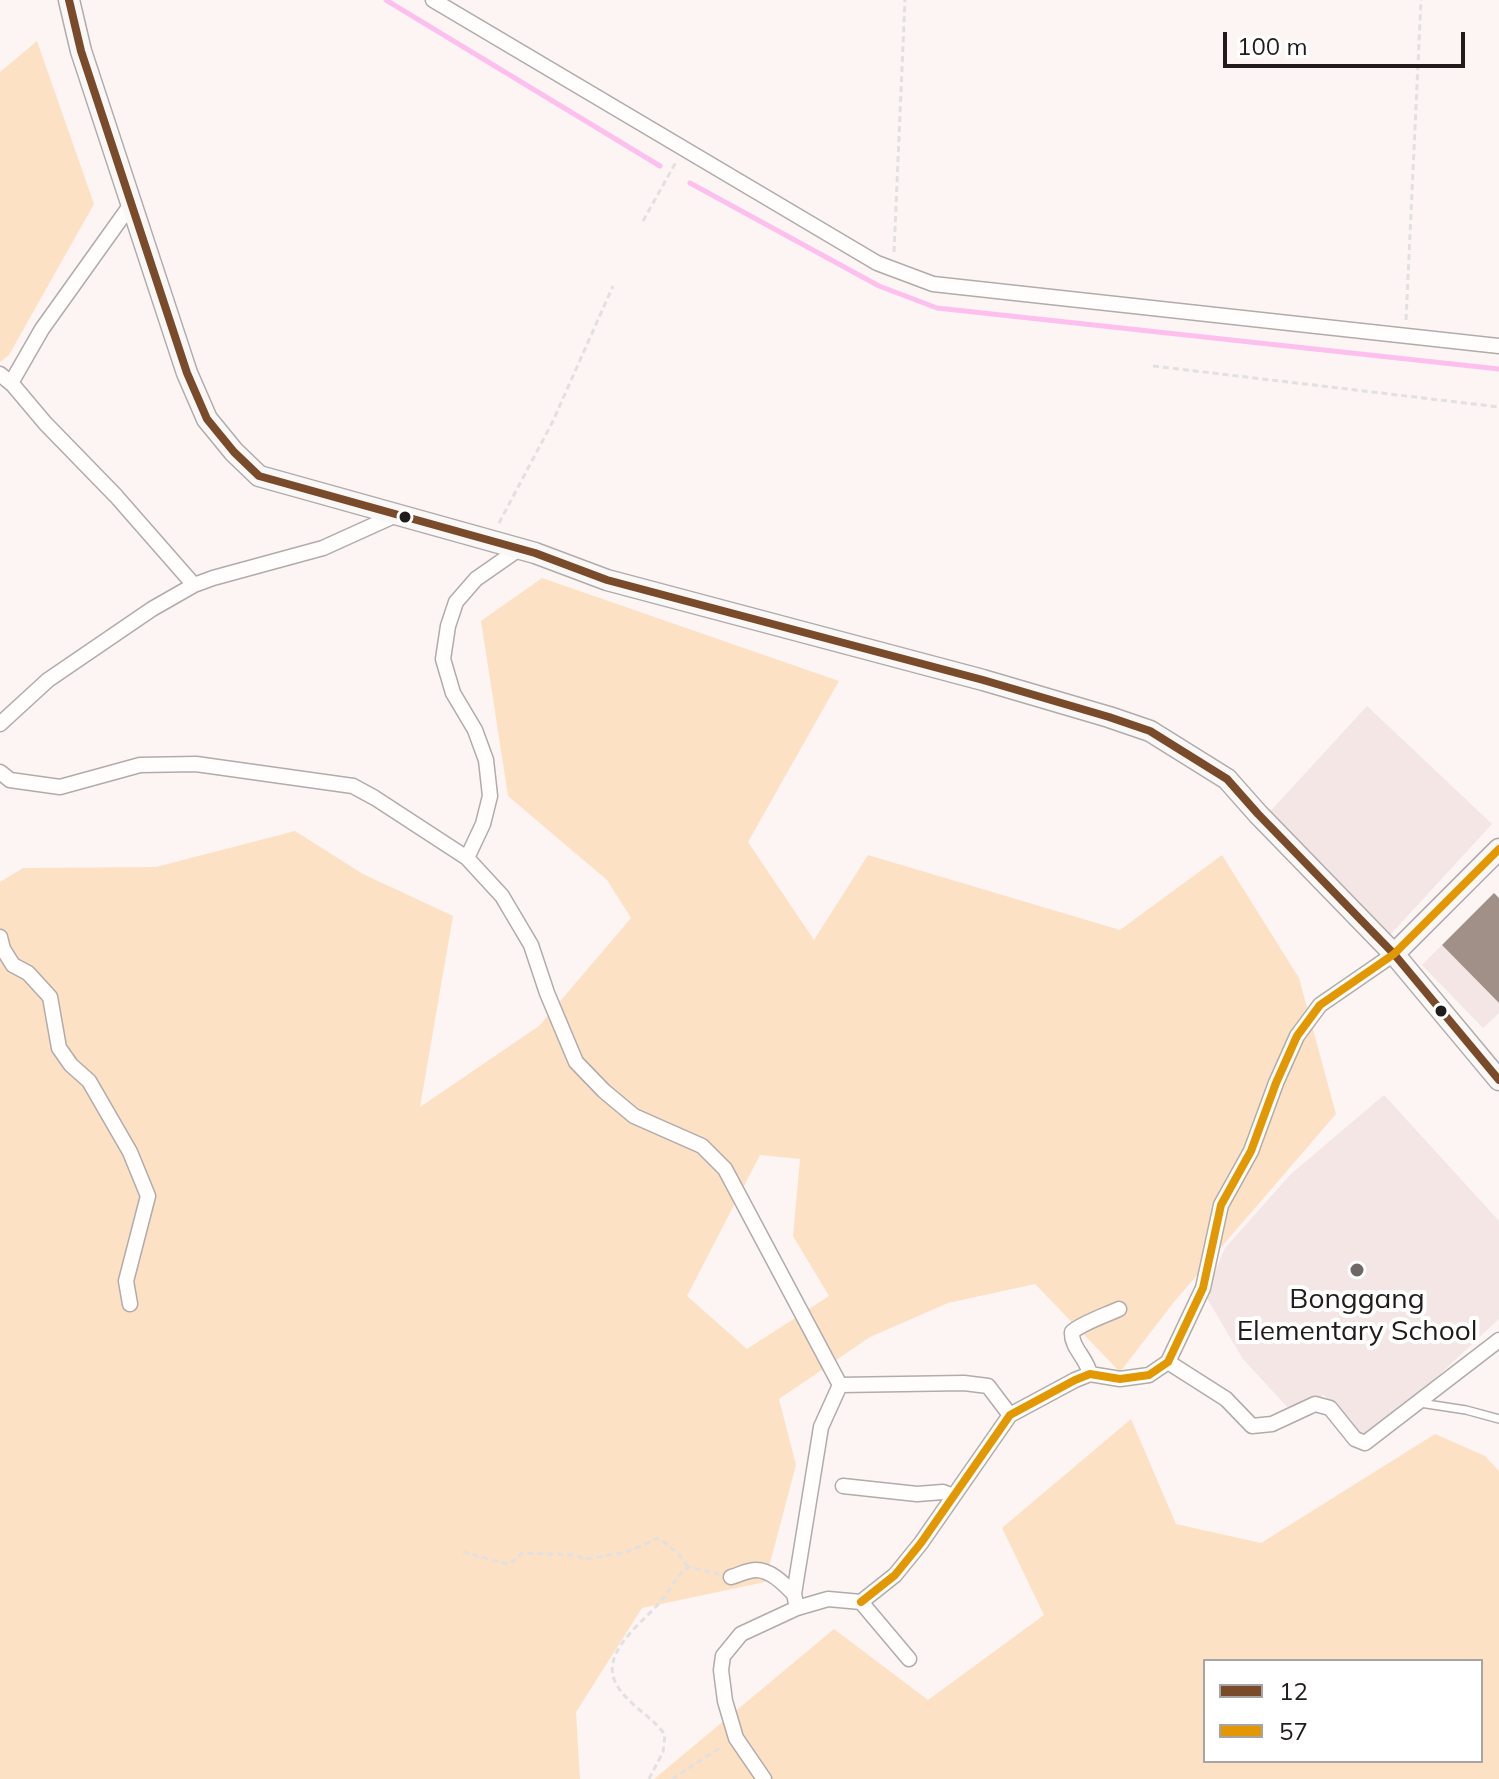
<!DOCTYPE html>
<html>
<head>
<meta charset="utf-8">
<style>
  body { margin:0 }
  #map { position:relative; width:1499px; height:1779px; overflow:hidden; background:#fcf5f4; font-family:Mulish,sans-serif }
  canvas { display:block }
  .legend { position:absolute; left:1203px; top:1659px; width:280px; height:104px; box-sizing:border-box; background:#fff; border:2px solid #a6a4a4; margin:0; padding:10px 14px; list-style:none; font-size:24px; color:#211c1b }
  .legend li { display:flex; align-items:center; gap:16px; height:40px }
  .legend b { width:40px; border:2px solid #a6a4a4 }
  .scale { position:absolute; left:1223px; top:32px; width:242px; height:36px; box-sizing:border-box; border:4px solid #211c1b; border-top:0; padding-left:10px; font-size:24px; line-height:28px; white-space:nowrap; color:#211c1b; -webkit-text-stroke:6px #fff; paint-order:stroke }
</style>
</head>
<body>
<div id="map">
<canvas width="1499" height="1779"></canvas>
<ul class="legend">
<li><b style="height:10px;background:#7a4b2a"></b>12</li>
<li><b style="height:10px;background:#e29803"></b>57</li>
</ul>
<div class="scale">100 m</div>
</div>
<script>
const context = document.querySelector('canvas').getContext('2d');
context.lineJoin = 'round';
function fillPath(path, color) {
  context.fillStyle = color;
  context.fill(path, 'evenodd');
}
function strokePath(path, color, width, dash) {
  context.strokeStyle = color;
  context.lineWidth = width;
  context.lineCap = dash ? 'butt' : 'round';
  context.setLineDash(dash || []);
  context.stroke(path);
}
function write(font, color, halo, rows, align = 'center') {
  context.font = font + ' Mulish,sans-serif';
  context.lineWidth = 8;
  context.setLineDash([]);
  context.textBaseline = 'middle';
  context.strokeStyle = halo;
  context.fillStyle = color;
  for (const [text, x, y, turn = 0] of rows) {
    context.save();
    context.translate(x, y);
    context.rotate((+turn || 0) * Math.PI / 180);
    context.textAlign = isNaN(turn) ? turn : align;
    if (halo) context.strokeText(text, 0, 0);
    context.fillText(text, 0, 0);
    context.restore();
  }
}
const built = new Path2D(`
  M1367,706L1492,824L1389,936L1266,816Z
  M1442,945L1499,1003V1013L1483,1028L1422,965Z
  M1384,1095L1499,1221V1319L1411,1401L1361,1436L1324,1395L1291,1411L1243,1359L1208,1300L1206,1293L1225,1248L1291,1174Z`);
const green = new Path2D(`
  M37,41L94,204L9,355L0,362V72Z
  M542,578L839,681L748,842L814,940L868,855L1120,930L1222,855L1299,978L1336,1114L1174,1302L1120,1372L1035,1284L948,1303L870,1337L779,1399L796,1465L765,1582L642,1608L576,1712L580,1779H0V882L23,868L156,867L295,831L363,874L453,916L420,1107L539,1026L631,918L607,880L508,796L481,621ZM760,1155L800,1159L793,1236L829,1296L747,1349L687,1296Z
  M1131,1419L1176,1524L1261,1543L1435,1434L1485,1456L1499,1471V1779H654L834,1629L928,1700L1044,1615L1002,1528ZM1205,1661H1481V1761H1205Z`);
const stream = new Path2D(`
  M386,0L660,166
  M690,183L879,286L937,308L1499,369`);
const building = new Path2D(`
  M1494,893L1499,898V1003L1442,945Z`);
const path = new Path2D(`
  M643,221L676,162
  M894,252L905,0
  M1406,320L1421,0
  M1153,366L1499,407
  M499,523L552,423L613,286
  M463,1552L507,1564L511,1563L522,1553L574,1555L586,1559L627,1552L656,1539H661L679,1555L688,1567
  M649,1779L663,1752L665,1735C653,1717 630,1706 618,1687C596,1654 643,1623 661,1601C671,1590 676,1576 688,1567L719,1574
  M672,1779L723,1746`);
const lane = new Path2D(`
  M1420,1403L1466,1410L1499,1419`);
const street = new Path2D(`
  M433,0L877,263L933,284L1499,346
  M0,374L13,385L45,423L116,496L194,585
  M11,383L42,329L132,203
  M0,724L48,680L152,609L194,585L213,578L323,548L396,515
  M0,772L10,780L60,787L140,765L196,764L353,786L375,798L467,858L502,896L531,945L547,993L576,1062L604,1091L634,1116L702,1146L725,1169L840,1385
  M467,858L483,824L490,796L486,760L475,730L453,693L443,659L448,626L456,602L476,579L519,549
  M0,937L3,949L13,965L28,973L50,997L59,1048L71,1065L89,1081L130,1152L148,1196L126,1281L130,1304
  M1168,1362L1226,1399L1252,1426L1272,1424L1315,1404L1330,1408L1355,1439L1365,1443L1499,1340
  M1090,1374C1087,1358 1071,1348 1072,1332C1082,1323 1106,1315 1119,1309
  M840,1385L964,1383L988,1386L1010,1415
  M843,1486L917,1494L943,1492L953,1496
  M731,1577C739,1575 747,1570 756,1570C771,1570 784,1584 794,1594
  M861,1602L895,1575L921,1543L1010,1415L1075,1380L1090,1374L1120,1379L1149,1375L1168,1362L1203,1288L1221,1205L1251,1151L1276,1083L1297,1036L1320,1005L1394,954
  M797,1608L794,1594L821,1427L840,1385
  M764,1779L736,1738L725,1701L721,1670L723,1656L741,1634L797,1608L828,1599L861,1602L909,1659`);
const secondary = new Path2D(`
  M69,0L81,51L187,373L207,419L234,452L259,476L535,553L607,580L983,680L1109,717L1150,731L1227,779L1258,814L1394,954L1499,1080
  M1394,954L1499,849`);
const bus1 = new Path2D(`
  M69,0L81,51L187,373L207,419L234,452L259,476L535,553L607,580L983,680L1109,717L1150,731L1227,779L1258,814L1394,954L1499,1080`);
const bus2 = new Path2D(`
  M861,1602L895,1575L921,1543L1010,1415L1075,1380L1090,1374L1120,1379L1149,1375L1168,1362L1203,1288L1221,1205L1251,1151L1276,1083L1297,1036L1320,1005L1394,954L1499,849`);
const markers = [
  [405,517,7,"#211c1b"],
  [1441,1011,7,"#211c1b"],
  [1357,1270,8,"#6e6867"]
];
const poiNames = [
  ["Bonggang",1357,1300],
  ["Elementary School",1357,1332]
];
fillPath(built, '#f3e6e5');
fillPath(green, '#fde1c5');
strokePath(stream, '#fdc0ee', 5);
fillPath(building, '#a09088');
strokePath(lane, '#b1abab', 10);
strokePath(street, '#b1abab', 17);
strokePath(secondary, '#b1abab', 23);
strokePath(path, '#e2e0e0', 3, [6, 4]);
strokePath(lane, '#fffefd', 7);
strokePath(street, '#fffefd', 14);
strokePath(secondary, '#faf7f7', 20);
strokePath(bus1, '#7a4b2a', 8);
strokePath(bus2, '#e29803', 8);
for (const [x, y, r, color] of markers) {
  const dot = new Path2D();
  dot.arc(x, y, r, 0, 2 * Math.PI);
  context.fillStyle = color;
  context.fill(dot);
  strokePath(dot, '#fff', 3);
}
write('28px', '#211c1b', '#fff', poiNames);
</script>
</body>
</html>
